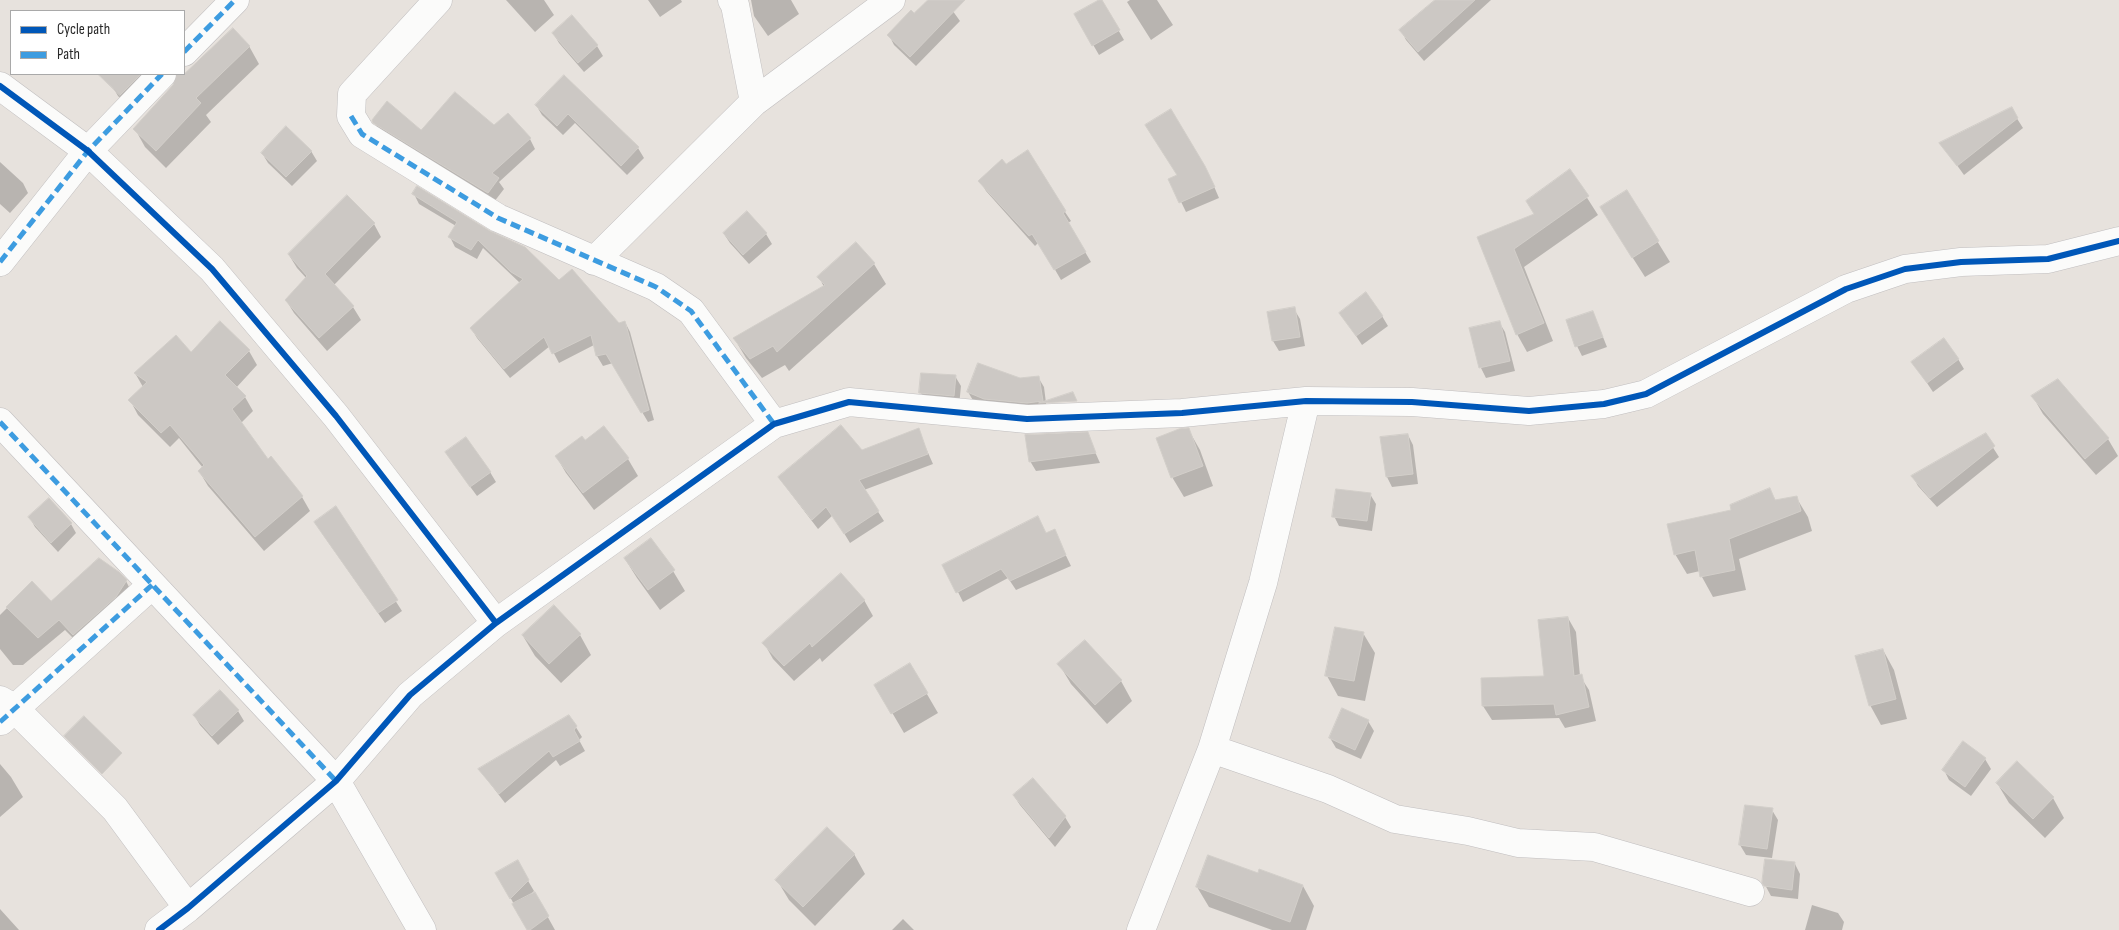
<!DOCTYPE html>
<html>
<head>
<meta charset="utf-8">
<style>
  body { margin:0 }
  #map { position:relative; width:2119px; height:930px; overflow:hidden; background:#e7e2dd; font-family:"Sofia Sans Condensed",sans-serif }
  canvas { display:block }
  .legend { position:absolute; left:10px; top:10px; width:175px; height:65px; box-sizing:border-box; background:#fff; border:1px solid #a9a9a9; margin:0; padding:6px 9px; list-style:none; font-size:15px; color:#282828 }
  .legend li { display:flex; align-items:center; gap:10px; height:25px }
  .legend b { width:25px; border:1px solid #a9a9a9 }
</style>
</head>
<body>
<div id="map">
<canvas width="2119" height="930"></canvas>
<ul class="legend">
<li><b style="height:6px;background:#0057b8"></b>Cycle path</li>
<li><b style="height:6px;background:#3d9ce0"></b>Path</li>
</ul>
</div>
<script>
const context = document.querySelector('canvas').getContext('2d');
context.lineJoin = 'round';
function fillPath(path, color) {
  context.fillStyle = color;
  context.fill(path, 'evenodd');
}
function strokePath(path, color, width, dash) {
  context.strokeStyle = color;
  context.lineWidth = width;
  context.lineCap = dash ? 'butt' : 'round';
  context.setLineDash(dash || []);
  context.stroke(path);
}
const shadow = new Path2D(`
  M506,0H544L554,15L535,32Z
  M648,0H681L682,2L660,17Z
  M751,0H791L799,14L768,36L754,16Z
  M930,0H945L960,21L916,66L894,45L889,35Z
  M1101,0L1124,40L1099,55L1076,15Z
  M1130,0H1157L1173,25L1151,40L1127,2Z
  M1437,0H1491L1424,61L1406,40L1401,30Z
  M572,17L597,46L603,56L584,72L559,43L553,33Z
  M249,46L259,64L206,115L211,122L166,168L145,147L135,129Z
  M124,74H147L126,104L118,96L112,86Z
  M564,77L638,148L644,158L627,175L575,123L563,135L542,115L536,105Z
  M2011,109L2023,128L1964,175L1941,143Z
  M373,120L421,132L494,127L530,139L535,149L499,182L504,189L494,202L381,133Z
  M311,151L317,161L292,186L268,163L262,153Z
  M0,162L23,183L28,193L10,213L0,204Z
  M1570,171L1598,215L1524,267L1553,341L1527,352L1517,334L1478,238L1535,215Z
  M1178,176L1210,177L1219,198L1186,212L1170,179Z
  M980,181L1065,212L1071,221L1068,223L1091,262L1061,280L1039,242L1035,246L986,191Z
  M1627,192L1670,262L1645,277L1613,227Z
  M414,194L559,282L619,324L625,322L630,332L654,420L648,422L613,363L603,366L597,356L594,345L559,363L550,346L510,378L477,338L471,328L520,283L483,248L477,259L455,247L450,237L456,226L419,204Z
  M747,213L766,234L772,244L749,264L730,243L724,234Z
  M374,224L381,237L334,285L353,307L361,320L327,351L294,313L286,300L307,279L297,268L289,255Z
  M856,244L874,264L886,284L789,371L785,365L762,378L746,358L734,338L824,287L819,277Z
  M1294,309L1300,319L1305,346L1279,351L1273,341L1269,313Z
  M1593,312L1607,347L1582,356L1577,346Z
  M1341,313L1382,316L1388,326L1362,345Z
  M1499,322L1505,332L1515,371L1486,378L1481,368L1471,329Z
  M249,351L257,365L236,388L245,397L253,411L241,423L268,461L302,497L310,511L264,551L208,486L199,471L203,468L179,438L170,447L138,415L130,400L143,387L135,373L191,353Z
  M1958,359L1964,369L1933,392L1913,362Z
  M955,376L961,386L959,406L926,403L921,393Z
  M1038,377L1044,387L1047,411L974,402L968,392Z
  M2033,397L2108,439L2118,456L2096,475L2043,414Z
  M603,428L628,459L638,476L594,510L566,473L556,456L585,442Z
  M1188,429L1200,450L1213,486L1184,497L1172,477Z
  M918,430L933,464L864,490L884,521L850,543L833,515L818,529L779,478L862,451Z
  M1087,434L1100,463L1036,471L1030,461Z
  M1408,435L1413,445L1418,484L1392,487L1387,477Z
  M1985,435L1999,457L1937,507L1918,486L1913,477Z
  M452,462L490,472L496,482L477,496Z
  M1770,490L1776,501L1796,497L1808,517L1812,531L1739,559L1746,590L1713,597L1702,577L1700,571L1687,574L1675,554L1733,511Z
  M1370,494L1376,504L1372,531L1339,526L1334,516Z
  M336,508L402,611L385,623L321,532Z
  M30,518L71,524L76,533L58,552L35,527Z
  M1054,531L1071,566L1016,590L1008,578L963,602L958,592Z
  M625,559L673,571L685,591L660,610L637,578Z
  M126,581L131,591L79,644L65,630L23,665H13L0,649V615L32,583L51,603Z
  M864,600L873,616L822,662L820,658L794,681L773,659L764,643Z
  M1568,618L1576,632L1580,676L1589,690L1596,721L1565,728L1559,718L1492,720L1483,706L1482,679L1546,677Z
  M1363,633L1375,653L1365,701L1338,696L1327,676Z
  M580,635L591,655L561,683L535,656L523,636Z
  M1085,641L1121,681L1132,701L1107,724L1071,684L1059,664Z
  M1883,650L1894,670L1907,719L1881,725L1870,705Z
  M910,665L938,713L904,733L876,685Z
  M220,692L238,711L244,721L218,745L200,725L194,715Z
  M569,716L582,737L579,740L585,751L560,766L556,760L505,803L479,769Z
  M1368,721L1374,731L1361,759L1336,748L1330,738Z
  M1985,759L1991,769L1971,796L1949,780L1944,770Z
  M0,764L11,777L23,797L0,817Z
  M1997,783L2053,798L2064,818L2045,838L2009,803Z
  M1014,796L1065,817L1071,827L1055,847L1020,805Z
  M1772,810L1778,820L1772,858L1746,855L1740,845Z
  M854,854L865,874L815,926L789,900L777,880Z
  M517,862L534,891L529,896L535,894L555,930H528L497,873Z
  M1795,864L1800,874L1798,899L1771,896L1764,883Z
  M1259,875L1303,886L1314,906L1306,930H1272L1209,907L1197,887Z
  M1812,905L1838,913L1844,922L1842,930H1805Z
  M0,909L19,930H0Z
  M903,919L914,930H892Z`);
const building = new Path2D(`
  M928,0H965L910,57L887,35L911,10L914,13Z
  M1099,0H1102L1120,30L1092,46L1074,14Z
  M1435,0H1475L1418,52L1399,30Z
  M572,15L598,45L578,63L552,33Z
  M233,28L250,46L196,98L201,103L156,151L133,129L173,85L177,74H184Z
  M98,74H141L120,95Z
  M564,75L639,147L621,166L568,114L557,126L535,105Z
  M455,92L494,125L508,113L531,138L492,173L499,178L488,193L373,123L372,120L387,101L421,130Z
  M2012,107L2018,118L1957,166L1939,143Z
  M1171,109L1205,166L1215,187L1179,203L1168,179L1177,175L1145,125Z
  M286,126L312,151L286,177L261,153Z
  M1028,150L1066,211L1063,213L1086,252L1054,270L1032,234L1029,236L978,181L1002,159L1006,164Z
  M1570,169L1589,196L1514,249L1544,323L1516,335L1477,237L1534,214L1526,201Z
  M417,186L490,231L525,247L559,280L572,269L619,323L625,321L649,410L641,413L606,354L596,356L591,335L552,354L544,337L504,369L470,328L523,279L511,272L478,240L471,250L448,237L457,222L412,194Z
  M1627,190L1659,241L1632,258L1600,207Z
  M347,195L375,223L325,274L354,306L319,338L285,300L307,276L288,254Z
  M747,211L767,233L743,255L723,233Z
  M856,242L875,263L777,352L773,346L750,359L733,338L825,285L817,277Z
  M1366,292L1383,316L1356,336L1339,313Z
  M1295,307L1300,337L1272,341L1267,312Z
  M1593,311L1603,337L1575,347L1566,320Z
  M220,321L250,350L225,375L246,396L232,409L268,459L271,456L303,496L255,537L198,471L204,465L170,425L161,433L128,400L147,382L134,373L176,335L191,352Z
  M1500,321L1510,361L1479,368L1469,328Z
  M1944,338L1959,359L1927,383L1911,362Z
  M978,363L1020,378L1039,376L1043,401L1027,403L984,399L967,392Z
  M921,373L956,375L954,396L919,393Z
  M2058,379L2109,438L2085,459L2031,396Z
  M1073,392L1077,401L1039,403Z
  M841,425L862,450L919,428L928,454L859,480L879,511L844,534L826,507L812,520L778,477Z
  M604,426L629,458L583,493L555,456L582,436L585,440Z
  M1189,428L1203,466L1171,478L1156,438L1179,429Z
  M1088,432L1096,453L1029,462L1025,435Z
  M1986,433L1995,446L1930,498L1911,476Z
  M1408,434L1413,474L1386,477L1380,437Z
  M466,437L491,472L470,487L445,452Z
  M1770,488L1775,500L1797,496L1801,511L1729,539L1735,570L1700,577L1695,550L1674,555L1667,524L1731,510L1730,505Z
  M1336,489L1371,493L1367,521L1332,517Z
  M49,498L72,523L51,543L28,517Z
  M336,506L398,600L378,613L314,522Z
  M1038,516L1046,533L1055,529L1066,555L1010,581L1001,569L956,593L942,565Z
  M651,538L675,570L648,590L624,558Z
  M99,558L119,572L127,580L116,597L73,635L59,620L38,638L6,607L32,581L51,601Z
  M841,573L865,600L812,647L810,643L784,666L762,643Z
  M554,605L581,634L549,664L522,635Z
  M1568,617L1574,676L1582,674L1589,707L1556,715L1554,704L1482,706L1481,678L1544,676L1538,620Z
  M1335,627L1364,632L1354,681L1325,676Z
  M1085,640L1122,680L1095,705L1057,664Z
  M1883,649L1896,699L1869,706L1855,656Z
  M910,663L928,693L891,714L874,685Z
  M220,690L239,710L212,736L193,715Z
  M1342,708L1369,720L1355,750L1329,738Z
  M569,715L577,726L574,730L580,741L553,757L549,751L499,794L478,769Z
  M84,716L122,753L102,774L64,736Z
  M1963,741L1986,758L1965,787L1942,770Z
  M2017,761L2054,797L2033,819L1996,783Z
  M1033,778L1066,816L1049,838L1013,795Z
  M1745,805L1773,808L1767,849L1739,845Z
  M827,827L855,854L803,907L775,880Z
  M1208,855L1258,873L1259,869L1303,885L1290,922L1196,887Z
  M1765,859L1795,862L1792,890L1764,886L1762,883Z
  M518,860L529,880L510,899L495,873Z
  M535,892L549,916L530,930H527L512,904Z`);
const minor = new Path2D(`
  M438,0L352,94L351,116L362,134L498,218L656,287L691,311L774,424
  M732,0L735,5L754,102
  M184,52L235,0
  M0,86L88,151L212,269L336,416L496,623
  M594,261L754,102L891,0
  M0,262L88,151L162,74
  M0,422L336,781L422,930
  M0,700L14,708L115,809L188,908
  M1,721L152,585
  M1212,749L1328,789L1395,819L1468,831L1518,843L1594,847L1750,892
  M159,930L188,908L336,781L410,695L496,623L774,424L849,402L1027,419L1182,413L1306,401L1412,402L1529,411L1604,404L1646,394L1846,289L1905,269L1961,262L2048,259L2119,241
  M1141,930L1212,749L1263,583L1306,401`);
const quiet = new Path2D(`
  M184,52L235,0
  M351,116L362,134L498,218L656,287L691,311L774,424
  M0,262L88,151L162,74
  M0,422L336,781
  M0,722L152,585`);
const cycleway = new Path2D(`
  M0,86L88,151L212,269L336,416L496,623
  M159,930L188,908L336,781L410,695L496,623L774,424L849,402L1027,419L1182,413L1306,401L1412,402L1529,411L1604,404L1646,394L1846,289L1905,269L1961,262L2048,259L2119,241`);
fillPath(shadow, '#0003');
fillPath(building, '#ccc8c4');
strokePath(building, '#d2cec9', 1);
strokePath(minor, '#c0bebf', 29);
strokePath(minor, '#fbfbfa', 28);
strokePath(quiet, '#3d9ce0', 5, [10, 5]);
strokePath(cycleway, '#0057b8', 6);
</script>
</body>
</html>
